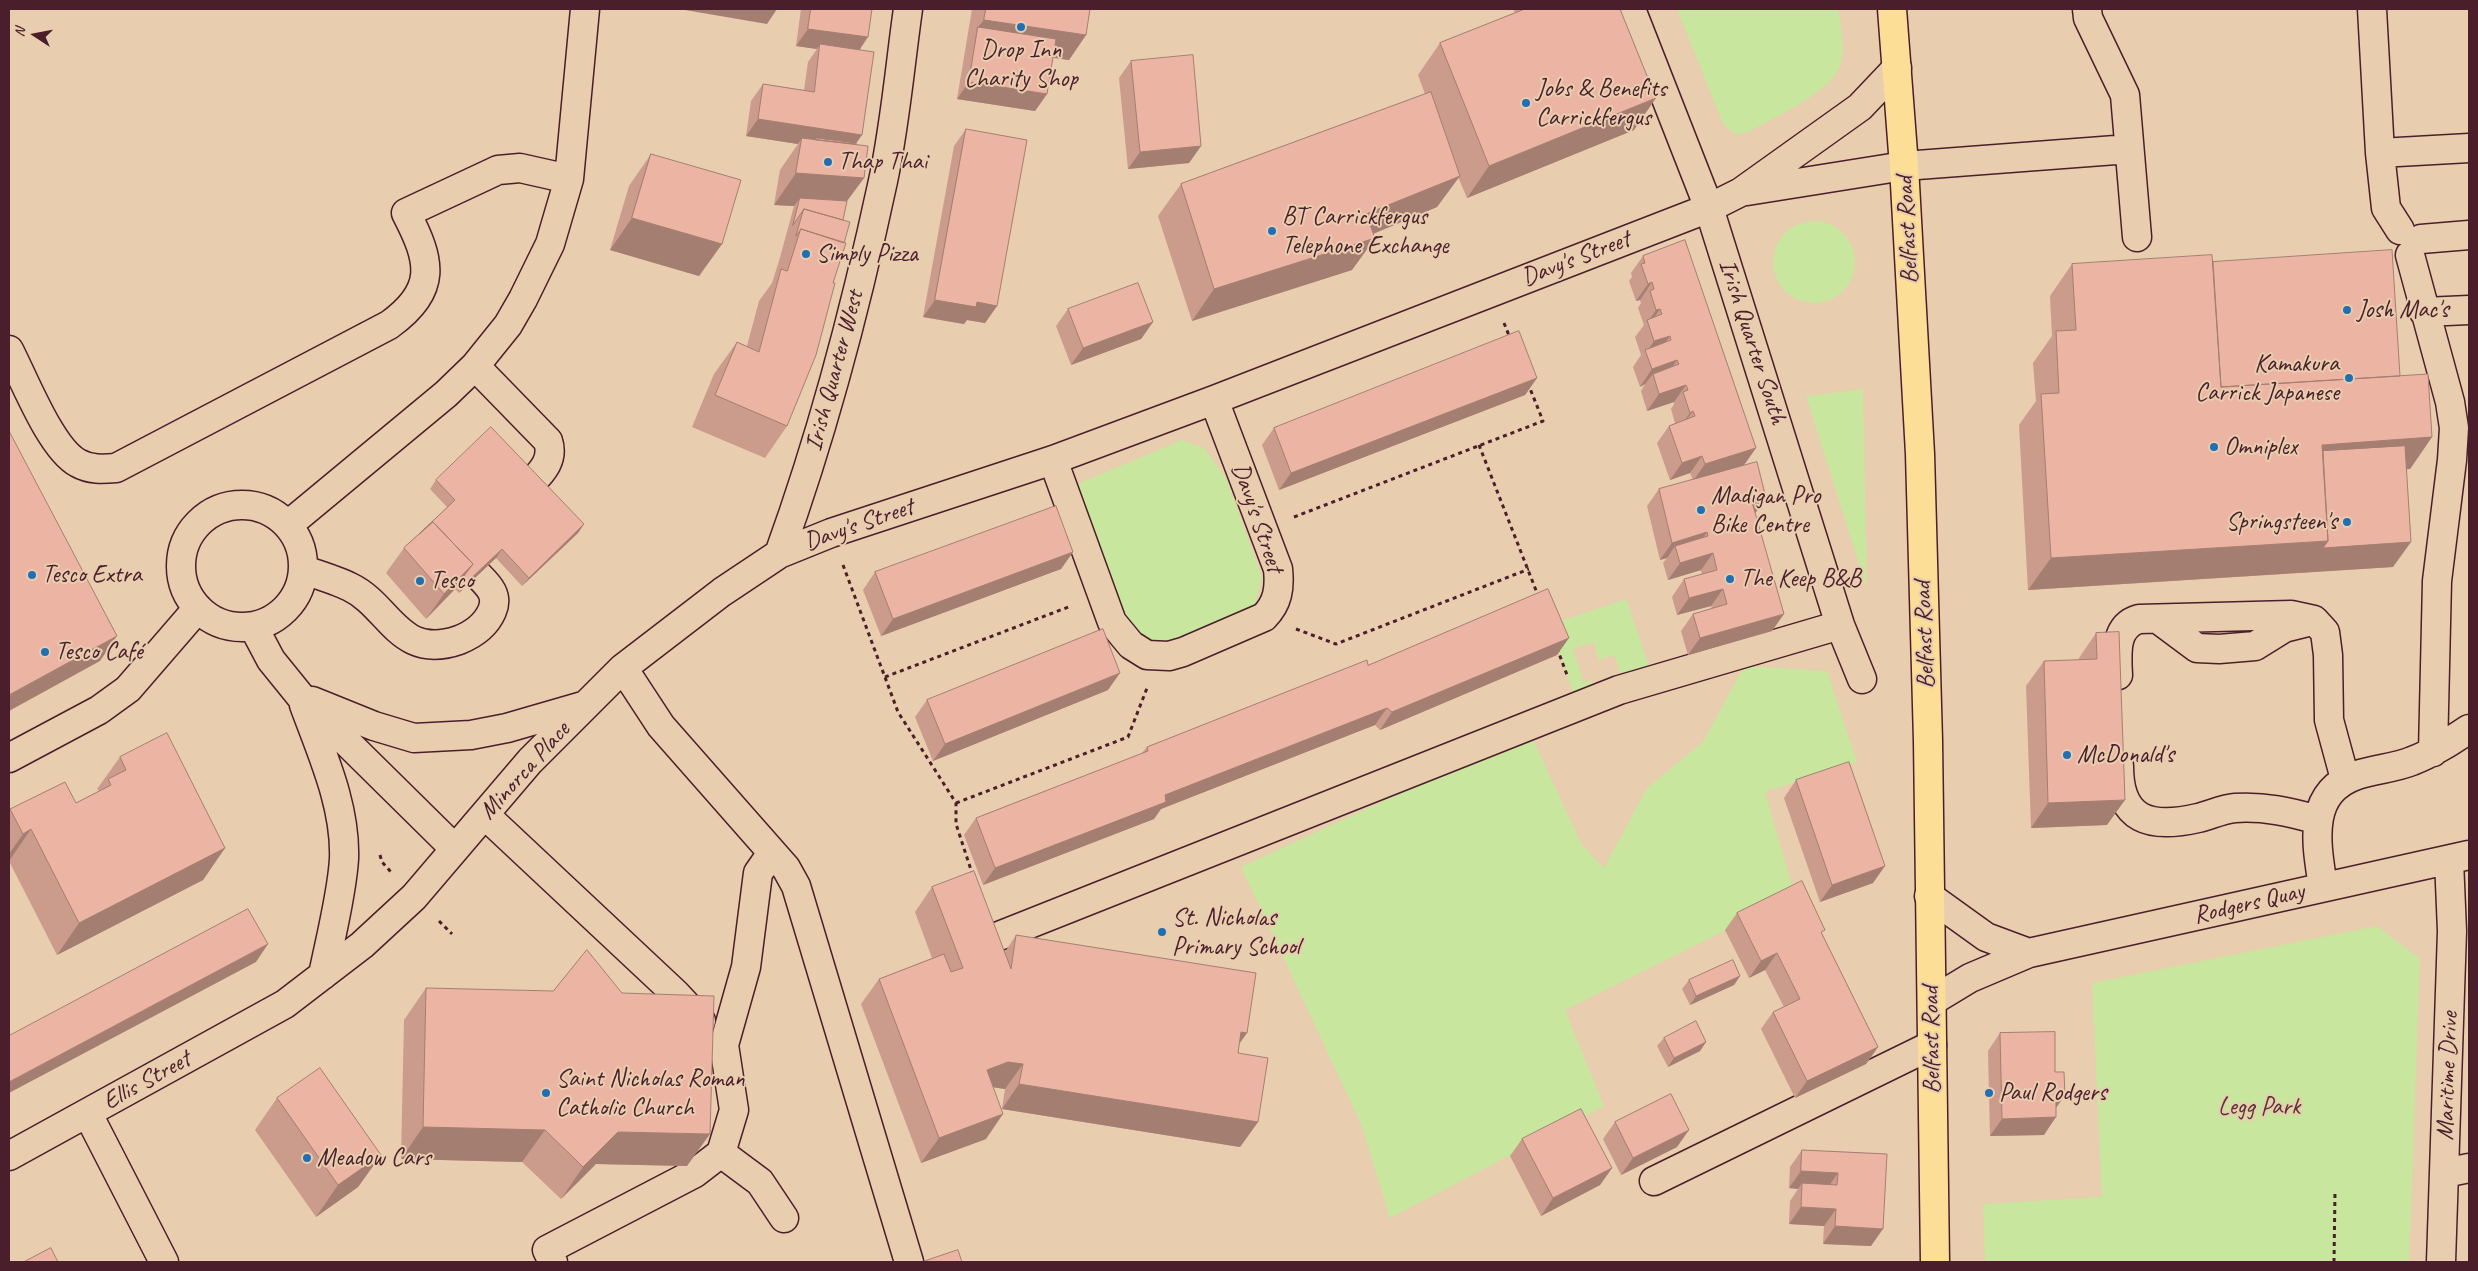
<!DOCTYPE html>
<html>
<head>
<meta charset="utf-8">
<style>
  body { margin:0 }
  #map { position:relative; width:2478px; height:1271px; overflow:hidden; background:#e8cdaf; font-family:Caveat,sans-serif }
  canvas { display:block }
  .frame { position:absolute; inset:0; border:10px solid #4a1f2b; pointer-events:none }
  .north { position:absolute; left:10px; top:10px; width:50px; height:50px; -webkit-text-stroke:4px #e8cdaf; paint-order:stroke; rotate:281deg; font-size:14px; font-weight:700; line-height:20px; text-align:center; color:#4a1f2b }
  .north::after { content:''; display:block; margin:auto; width:18px; height:22px; background:#4a1f2b; clip-path:polygon(50% 0,100% 100%,50% 72%,0 100%) }
</style>
</head>
<body>
<div id="map">
<canvas width="2478" height="1271"></canvas>
<div class="frame"></div>
<div class="north">N</div>
</div>
<script>
const context = document.querySelector('canvas').getContext('2d');
context.lineJoin = 'round';
function fillPath(path, color) {
  context.fillStyle = color;
  context.fill(path, 'evenodd');
}
function strokePath(path, color, width, dash) {
  context.strokeStyle = color;
  context.lineWidth = width;
  context.lineCap = dash ? 'butt' : 'round';
  context.setLineDash(dash || []);
  context.stroke(path);
}
function write(font, color, halo, rows, align = 'center') {
  context.font = font + ' Caveat,sans-serif';
  context.lineWidth = 4;
  context.setLineDash([]);
  context.textBaseline = 'middle';
  context.strokeStyle = halo;
  context.fillStyle = color;
  for (const [text, x, y, turn = 0] of rows) {
    context.save();
    context.translate(x, y);
    context.rotate((+turn || 0) * Math.PI / 180);
    context.textAlign = isNaN(turn) ? turn : align;
    if (halo) context.strokeText(text, 0, 0);
    context.fillText(text, 0, 0);
    context.restore();
  }
}
const green = new Path2D(`
  M1677,9H1839C1840,26 1846,50 1840,66C1831,92 1772,119 1748,132L1736,135L1723,124Z
  M1773 262a41 41 0 1 1 82 0a41 41 0 1 1-82 0Z
  M1863,389L1867,589L1806,396Z
  M1182,440L1204,448L1226,478L1262,577L1254,610L1172,644L1154,643L1141,637L1125,620L1075,485Z
  M1626,599L1650,669L1622,677L1614,655L1599,660L1593,642L1573,649L1584,683L1592,680L1595,689L1574,695L1549,625Z
  M1744,666L1827,671L1857,762L1765,792L1795,896L1565,1010L1604,1106L1390,1218L1361,1124L1241,867L1530,733L1582,845L1604,868L1647,788L1703,742Z
  M2377,926L2420,959L2409,1262H1985L1983,1204L2102,1197L2092,983Z`);
const path = new Path2D(`
  M1504,323L1510,338
  M1479,445L1539,598
  M1294,517L1543,421L1529,386
  M843,565L898,712L956,803V824L973,876
  M1296,629L1336,644L1529,569
  M1557,648L1567,675
  M885,677L1071,606
  M956,803L1128,737L1147,688
  M380,855L382,862L391,872
  M439,921L452,934
  M2334,1262L2335,1191`);
const minor = new Path2D(`
  M1631,9L1709,208L1840,625L1862,679
  M2087,9L2088,18L2125,95L2137,237
  M2372,9L2380,153L2386,208L2400,230
  M2380,153L2469,148
  M1747,191L1904,166L2129,149
  M2421,239L2469,235
  M2410,255L2450,402L2454,428L2452,460L2437,581L2433,752
  M2424,312L2469,310
  M9,350C24,379 51,449 78,463C90,470 103,469 116,468L389,325C438,290 431,261 406,213L498,170L520,168L569,179
  M475,366L548,441C554,459 543,471 531,483
  M1053,460L1112,622L1131,645L1147,655L1169,656L1183,652L1264,617C1278,603 1280,588 1278,569L1214,400
  M181 566a61 61 0 1 1 122 0a61 61 0 1 1-122 0Z
  M288,525L446,394L475,366L508,325L523,299L550,244L569,179L585,9
  M779,554C823,433 856,307 883,181C895,126 900,65 908,9
  M304,570C319,575 336,580 350,587C390,606 399,661 459,640C474,634 486,625 492,611C499,595 488,585 478,575
  M2158,619L2197,648L2219,649L2255,646L2284,628L2308,622
  M253,626L271,660L301,697L455,849
  M623,668L661,726L786,868L796,886L909,1262
  M2118,675C2117,655 2114,626 2139,619L2291,615L2314,620L2325,632L2328,655L2329,720L2345,779
  M312,701L374,726L414,738L471,735L507,728L583,706
  M304,705C322,754 346,806 344,859C342,894 330,940 323,975
  M9,758L99,710L128,689L198,608
  M2119,766C2119,821 2150,829 2198,818C2210,815 2223,809 2235,808C2264,806 2290,812 2318,820
  M485,815L676,994L701,1021
  M2323,887C2317,846 2305,793 2357,775C2375,769 2395,768 2412,761C2433,753 2451,741 2469,729
  M1929,896L1986,937L2029,953
  M994,938L1619,690L1840,625
  M1932,1001L1970,978L2029,953L2469,855
  M88,1114L164,1262
  M721,1153L760,1182L784,1218
  M9,1156L285,1004L362,945L414,897L530,761L623,668L722,592L779,554L831,533L1053,460L1214,400L1709,208L1741,192L1860,107L1897,68
  M2445,1173L2469,1168
  M1654,1181L1932,1045
  M553,1262L547,1250L695,1173L721,1153L734,1110L724,1045L746,967L758,873L772,853
  M2441,1262L2452,931L2449,860`);
const highway = new Path2D(`
  M1892,9L1904,166L1920,454L1928,741L1935,1262`);
const wall = new Path2D(`
  M801,9H872L860,50L856,143L864,178L847,201L843,220L844,243L833,283L787,426L765,458L692,427L714,374L737,342L747,346L759,301L772,283L779,261L794,206L774,205L780,170L798,144L746,136L751,101L763,84L804,90L808,62L817,49L796,46Z
  M972,9H1090L1086,35L1069,60L1053,58L1047,94L1035,111L957,99Z
  M1513,9H1620L1634,130L1467,198L1458,177L1437,207L1373,234L1375,238L1352,270L1192,321L1158,216L1181,184L1425,94L1418,75L1440,43L1515,13Z
  M1131,61L1201,146L1189,163L1128,169L1119,78Z
  M966,129L997,306L985,323L967,320L964,324L923,317L954,146Z
  M651,154L722,244L699,276L610,250L629,186Z
  M1643,256L1756,448L1744,465L1724,471L1755,513L1772,631L1688,655L1681,631L1693,614L1712,609L1711,606L1677,615L1672,597L1684,579L1702,575L1701,570L1668,580L1663,563L1667,558L1660,560L1647,506L1659,489L1693,480L1690,473L1670,480L1657,443L1669,426L1675,423L1671,409L1674,404V402L1647,411L1641,391L1645,384L1640,387L1633,367L1641,355L1635,337L1644,325L1638,308L1641,303L1640,300L1636,301L1629,281L1632,277L1631,273Z
  M2213,262L2400,376L2432,437L2410,469H2406L2393,567L2028,590L2019,425L2036,401L2033,363L2052,336L2050,296L2072,264Z
  M1068,309L1153,322L1141,339L1071,365L1056,326Z
  M1537,378L1525,395L1279,490L1262,445L1274,428Z
  M436,480L584,524L578,533L522,586L496,558L459,593L455,589L426,619L386,573L404,548L447,507L430,489Z
  M1073,552L1061,569L881,636L863,590L875,572Z
  M2096,633L2107,825L2031,828L2026,686L2044,661L2079,660V658Z
  M1557,655L1380,730L1375,725L1161,809L1154,819L983,885L964,835L976,818L1141,754L1147,747L1368,665Z
  M1108,690L933,761L915,717L927,700Z
  M120,757L225,848L203,880L57,955L9,861V812L10,809L76,803L99,791L97,789Z
  M1796,780L1873,883L1820,902L1784,798Z
  M932,887L1005,952L1016,935L1247,1033L1239,1044L1238,1053L1258,1122L1240,1147L1002,1109L1005,1089L993,1087L986,1139L921,1163L861,1004L879,979L932,958L915,912Z
  M1737,913L1822,934L1878,1047L1866,1064L1795,1098L1761,1029L1773,1012L1784,1007L1765,970L1749,978L1725,930Z
  M1740,976L1734,985L1690,1005L1682,989L1689,980Z
  M426,988L687,1166L596,1164L561,1199L522,1162L401,1159L404,1020Z
  M2000,1033L2055,1072L2065,1095L2056,1108L2044,1135L1990,1136L1988,1051Z
  M1664,1038L1706,1042L1700,1051L1668,1067L1657,1046Z
  M277,1098L381,1155L358,1187L316,1217L255,1130Z
  M1615,1122L1677,1147L1621,1175L1603,1139Z
  M1522,1139L1612,1168L1600,1185L1541,1216L1510,1156Z
  M1802,1150L1887,1154L1871,1246L1823,1244L1824,1226L1789,1224L1790,1201L1798,1189L1789,1188L1790,1167Z`);
const shadedWall = new Path2D(`
  M686,9H777L767,24L685,10Z
  M984,20L1086,35L1069,60L975,46L978,27Z
  M808,29L868,37L856,55L820,44L817,49L796,46Z
  M969,82L1047,94L1035,111L957,99Z
  M1656,98L1634,130L1467,198L1489,166Z
  M758,119L862,135L850,152L816,138L811,146L802,138L798,144L746,136Z
  M1201,146L1189,163L1128,169L1140,152Z
  M796,173L864,178L841,209L800,198L794,206L774,205Z
  M1460,176L1437,207L1344,246L1366,214Z
  M632,218L722,244L699,276L610,250Z
  M1375,238L1352,270L1192,321L1214,289Z
  M1652,282L1640,300L1636,301L1648,284Z
  M935,300L977,302L997,306L985,323L967,320L964,324L923,317Z
  M1660,309L1649,325L1648,322L1656,310Z
  M1153,322L1141,339L1071,365L1083,348Z
  M1670,336L1658,353H1646L1654,341Z
  M1677,360L1665,377L1653,374L1645,384L1640,387L1652,369Z
  M1537,378L1525,395L1279,490L1291,473Z
  M1686,385L1674,402L1647,411L1659,394Z
  M1693,411L1681,428L1678,430L1690,413Z
  M2432,437L2410,469L2319,475L2322,445Z
  M1756,448L1744,465L1693,481L1705,464Z
  M1702,456L1690,473L1670,480L1682,463Z
  M1766,498L1754,515L1752,502Z
  M584,524L578,533L522,586L529,578Z
  M1707,532L1695,550L1675,546L1667,558L1660,560L1672,543Z
  M2328,541L2411,542L2393,567L2028,590L2051,558Z
  M502,549L496,558L459,593L465,584Z
  M1073,552L1061,569L881,636L893,619Z
  M1713,553L1701,570L1668,580L1680,563Z
  M473,564L455,589L426,619L444,594Z
  M1723,589L1711,606L1677,615L1689,598Z
  M1784,614L1772,631L1688,655L1700,638Z
  M117,636L100,661L9,711V695Z
  M1569,638L1557,655L1380,730L1392,712Z
  M1120,673L1108,690L933,761L945,744Z
  M1387,708L1375,725L1161,809L1154,819L983,885L995,868L1165,795Z
  M2125,800L2107,825L2031,828L2048,803Z
  M31,829L9,861V854L23,834Z
  M225,848L203,880L57,955L79,923Z
  M1885,866L1873,883L1820,902L1832,885Z
  M268,944L256,962L9,1093V1082Z
  M1777,953L1765,970L1749,978L1761,961Z
  M1740,976L1734,985L1690,1005L1696,996Z
  M1241,1032L1247,1033L1229,1058Z
  M1706,1042L1700,1051L1668,1067L1674,1058Z
  M1878,1047L1866,1064L1795,1098L1807,1081Z
  M1008,1062L1023,1064L1005,1089L991,1087L987,1070Z
  M1019,1084L1258,1122L1240,1147L1002,1109Z
  M2056,1095H2065L2053,1112Z
  M1003,1114L986,1139L921,1163L939,1138Z
  M2056,1117L2044,1135L1990,1136L2002,1119Z
  M423,1127L545,1130L522,1162L401,1159Z
  M1689,1130L1677,1147L1621,1175L1633,1158Z
  M618,1132L710,1134L687,1166L596,1164L561,1199L583,1167Z
  M381,1155L358,1187L316,1217L338,1185Z
  M1612,1168L1600,1185L1541,1216L1553,1198Z
  M1801,1171L1838,1173L1826,1190L1802,1183L1798,1189L1789,1188Z
  M1801,1207L1836,1209L1824,1226L1789,1224Z
  M1835,1226L1883,1229L1871,1246L1823,1244Z`);
const building = new Path2D(`
  M811,9H872L868,37L808,29Z
  M986,9H1090L1086,35L984,20Z
  M1525,9H1620L1656,98L1489,166L1440,43Z
  M978,27L1056,39L1047,94L969,82Z
  M820,44L874,52L862,135L758,119L763,84L814,92Z
  M1193,55L1201,146L1140,152L1131,61Z
  M1431,92L1460,176L1366,214L1375,238L1214,289L1181,184Z
  M966,129L1027,140L997,306L977,302L976,307L935,300Z
  M802,138L868,146L864,178L796,173Z
  M816,138L856,143V144L816,140Z
  M651,154L741,180L722,244L632,218Z
  M800,198L847,201L843,220L804,209L793,225Z
  M804,209L850,222L844,243L801,229L796,236Z
  M801,229L846,243L833,283H835L816,355L787,426L715,395L737,342L759,352L781,269L787,271Z
  M1685,240L1756,448L1705,464L1702,456L1682,463L1669,426L1695,416L1693,411L1690,413L1683,392L1688,390L1686,385L1659,394L1653,374L1679,364L1677,360L1652,369L1645,350L1671,340L1670,336L1654,341L1647,320L1662,314L1660,309L1656,310L1650,291L1654,289L1652,282L1648,284L1641,264L1645,263L1643,256Z
  M2392,250L2400,376L2221,387L2213,262Z
  M2212,255L2221,387L2428,374L2432,437L2322,445L2328,541L2051,558L2041,394L2059,393L2056,331L2076,330L2072,264Z
  M1138,283L1153,322L1083,348L1068,309Z
  M1519,331L1537,378L1291,473L1274,428Z
  M491,427L584,524L529,578L502,549L465,584L461,580L473,564L433,522L418,535L455,500L436,480Z
  M9,431L117,636L9,695Z
  M2405,446L2411,542L2323,548L2328,541L2323,451Z
  M1757,462L1766,498L1752,502L1784,614L1700,638L1693,614L1727,604L1723,589L1689,598L1684,579L1717,570L1713,553L1680,563L1675,546L1708,536L1707,532L1672,543L1659,489Z
  M1056,506L1073,552L893,619L875,572Z
  M433,522L473,564L444,594L404,548Z
  M1548,589L1569,638L1392,712L1387,708L1165,795L1166,802L995,868L976,818L1148,751L1147,747L1367,660L1368,665Z
  M1103,629L1120,673L945,744L927,700Z
  M2119,632L2125,800L2048,803L2044,661L2097,659L2096,633Z
  M167,733L225,848L79,923L31,829L23,834L10,809L65,782L76,803L111,785L108,779L126,770L120,757Z
  M1849,762L1885,866L1832,885L1796,780Z
  M974,871L1011,969L1016,935L1256,973L1247,1033L1241,1032L1238,1053L1268,1058L1258,1122L1019,1084L1023,1064L1008,1062L987,1070L1003,1114L939,1138L879,979L944,954L951,972L963,968L932,887Z
  M1802,881L1825,930L1821,932L1878,1047L1807,1081L1773,1012L1800,999L1777,953L1761,961L1737,913Z
  M248,909L268,944L9,1082V1036Z
  M587,950L622,993L714,996L710,1134L618,1132L583,1167L545,1130L423,1127L426,988L553,991Z
  M1733,960L1740,976L1696,996L1689,980Z
  M1696,1021L1706,1042L1674,1058L1664,1038Z
  M2055,1032V1072H2064L2065,1095H2056V1117L2002,1119L2000,1033Z
  M320,1068L381,1155L338,1185L277,1098Z
  M1671,1094L1689,1130L1633,1158L1615,1122Z
  M1581,1109L1612,1168L1553,1198L1522,1139Z
  M1802,1150L1887,1154L1883,1229L1835,1226L1836,1209L1801,1207L1802,1183L1837,1185L1838,1173L1801,1171Z
  M51,1248L58,1262H24Z
  M958,1250L962,1262H922Z`);
const markers = [
  [1021,27,5,"#1f6fb2"],
  [1526,103,5,"#1f6fb2"],
  [828,162,5,"#1f6fb2"],
  [1272,231,5,"#1f6fb2"],
  [806,254,5,"#1f6fb2"],
  [2347,310,5,"#1f6fb2"],
  [2349,378,5,"#1f6fb2"],
  [2214,447,5,"#1f6fb2"],
  [1701,510,5,"#1f6fb2"],
  [2347,522,5,"#1f6fb2"],
  [32,575,5,"#1f6fb2"],
  [1730,579,5,"#1f6fb2"],
  [420,581,5,"#1f6fb2"],
  [45,652,5,"#1f6fb2"],
  [2067,755,5,"#1f6fb2"],
  [1162,932,5,"#1f6fb2"],
  [546,1093,5,"#1f6fb2"],
  [1989,1093,5,"#1f6fb2"],
  [307,1158,5,"#1f6fb2"]
];
const poiNames = [
  ["Drop Inn",1021,50,"center"],
  ["Charity Shop",1021,79,"center"],
  ["Jobs & Benefits",1536,89],
  ["Carrickfergus",1536,118],
  ["Thap Thai",838,162],
  ["BT Carrickfergus",1282,217],
  ["Telephone Exchange",1282,246],
  ["Simply Pizza",816,254],
  ["Josh Mac's",2357,310],
  ["Kamakura",2339,364,"right"],
  ["Carrick Japanese",2339,393,"right"],
  ["Omniplex",2224,447],
  ["Madigan Pro",1711,496],
  ["Bike Centre",1711,525],
  ["Springsteen's",2337,522,"right"],
  ["Tesco Extra",42,575],
  ["The Keep B&B",1740,579],
  ["Tesco",430,581],
  ["Tesco Café",55,652],
  ["McDonald's",2077,755],
  ["St. Nicholas",1172,918],
  ["Primary School",1172,947],
  ["Saint Nicholas Roman",556,1079],
  ["Catholic Church",556,1108],
  ["Paul Rodgers",1999,1093],
  ["Meadow Cars",317,1158]
];
const streetNames = [
  ["Belfast Road",1908,230,-93],
  ["Davy's Street",1576,259,-21],
  ["Irish Quarter South",1752,342,72],
  ["Irish Quarter West",835,371,-75],
  ["Davy's Street",1257,518,71],
  ["Davy's Street",859,525,-19],
  ["Belfast Road",1925,635,-92],
  ["Minorca Place",525,771,-48],
  ["Rodgers Quay",2249,904,-13],
  ["Belfast Road",1932,1040,-91],
  ["Maritime Drive",2448,1076,-88],
  ["Ellis Street",147,1081,-29]
];
const parkNames = [
  ["Legg Park",2259,1107]
];
fillPath(green, '#c8e69e');
strokePath(minor, '#4a1f2b', 31);
strokePath(highway, '#4a1f2b', 31);
strokePath(path, '#4a1f2b', 3, [4, 4]);
strokePath(minor, '#e8cdaf', 28);
strokePath(highway, '#fdde96', 28);
fillPath(wall, '#cb9b8c');
fillPath(shadedWall, '#a57e72');
fillPath(building, '#ecb4a3');
strokePath(building, '#a57e72', 1);
for (const [x, y, r, color] of markers) {
  const dot = new Path2D();
  dot.arc(x, y, r, 0, 2 * Math.PI);
  context.fillStyle = color;
  context.fill(dot);
  strokePath(dot, '#e8cdaf', 2);
}
write('25px', '#4a1f2b', '#e8cdaf', poiNames, 'left');
write('25px', '#4a1f2b', '#e8cdaf', streetNames);
write('25px', '#573336', '#e8cdaf', parkNames);
</script>
</body>
</html>
